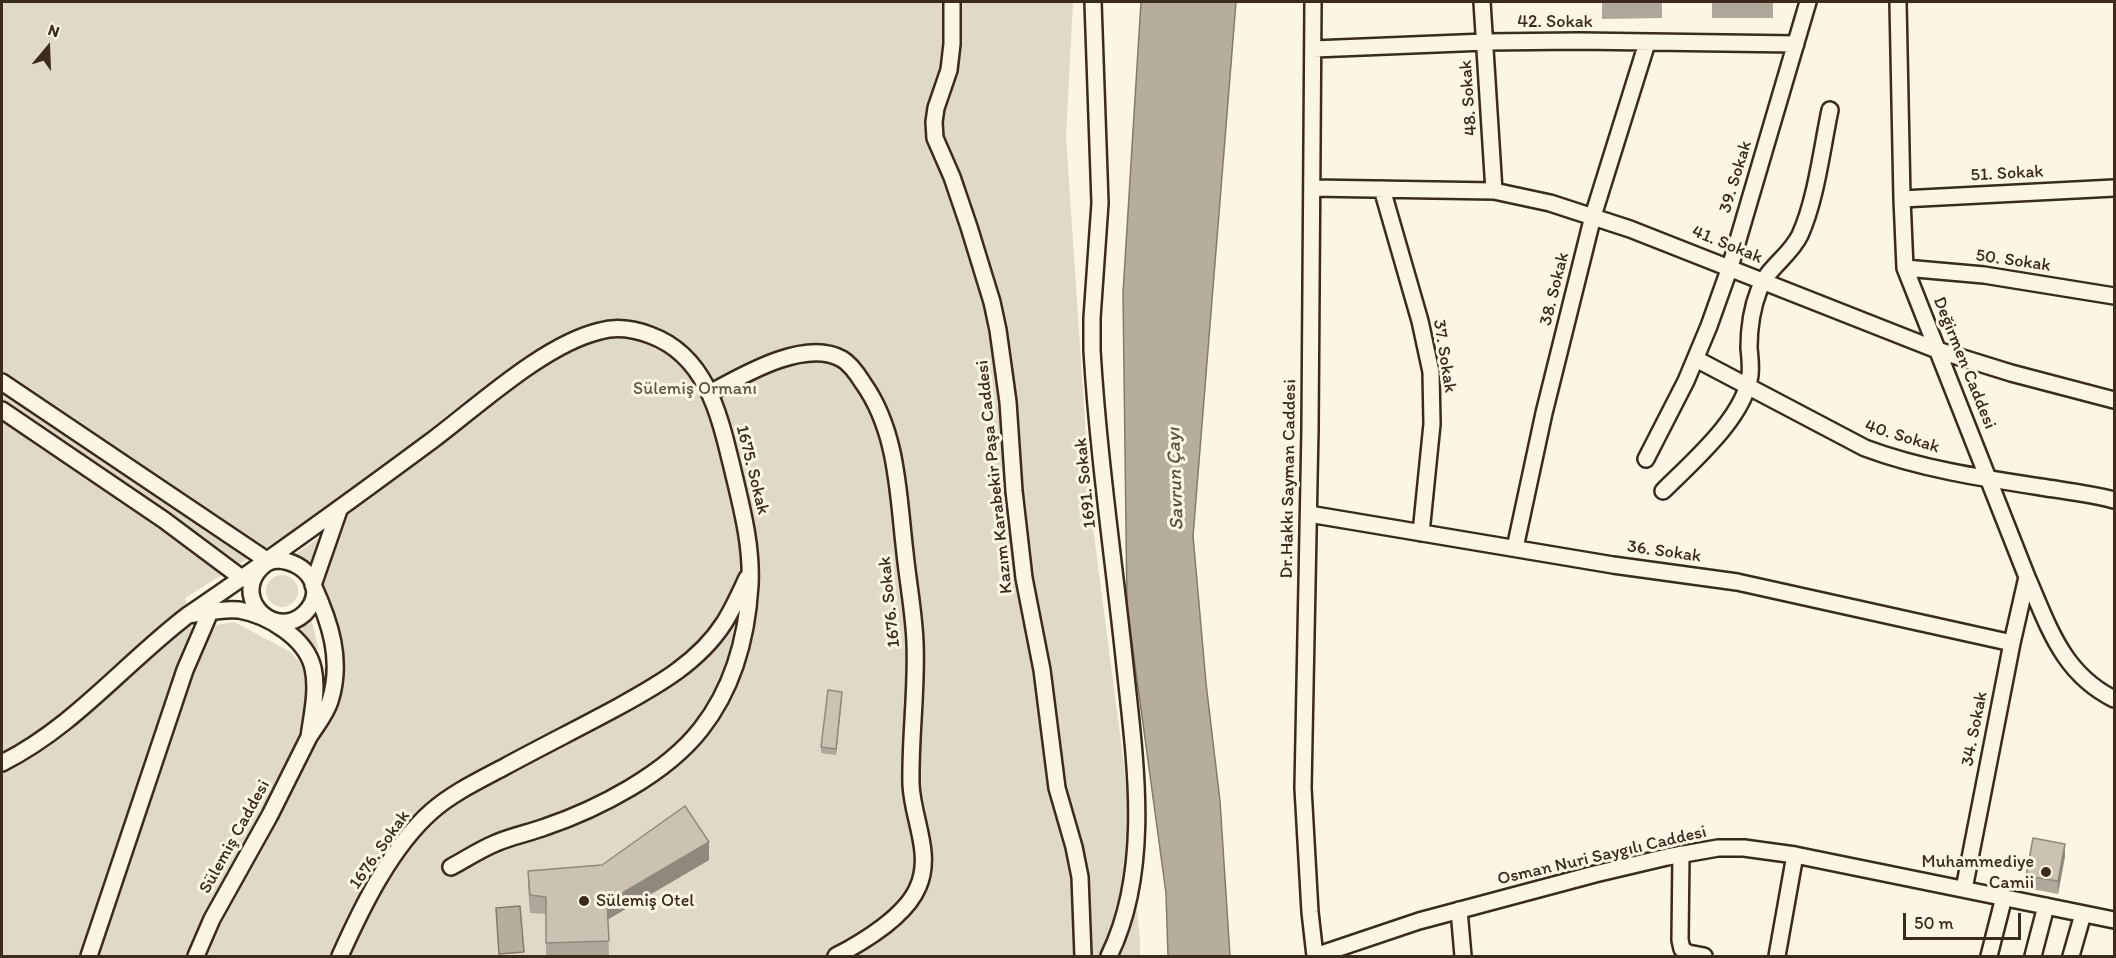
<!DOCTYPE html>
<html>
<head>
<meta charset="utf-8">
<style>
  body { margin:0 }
  #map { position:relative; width:2116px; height:958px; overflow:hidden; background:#fcf5e5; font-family:Itim,sans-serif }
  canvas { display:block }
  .frame { position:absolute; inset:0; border:3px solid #3b2a1e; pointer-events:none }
  .north { position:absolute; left:18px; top:18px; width:60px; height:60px; -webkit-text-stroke:4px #fcf5e5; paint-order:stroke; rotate:19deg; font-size:16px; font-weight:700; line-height:24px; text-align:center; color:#3b2a1e }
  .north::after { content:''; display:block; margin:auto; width:21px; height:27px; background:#3b2a1e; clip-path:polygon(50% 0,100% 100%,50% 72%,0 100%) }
  .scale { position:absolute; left:1903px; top:913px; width:118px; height:27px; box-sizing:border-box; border:3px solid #3b2a1e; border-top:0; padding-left:8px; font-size:18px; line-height:21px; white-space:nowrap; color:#3b2a1e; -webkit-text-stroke:4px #fcf5e5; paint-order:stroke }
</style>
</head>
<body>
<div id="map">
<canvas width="2116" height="958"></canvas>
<div class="frame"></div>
<div class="north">N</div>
<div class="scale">50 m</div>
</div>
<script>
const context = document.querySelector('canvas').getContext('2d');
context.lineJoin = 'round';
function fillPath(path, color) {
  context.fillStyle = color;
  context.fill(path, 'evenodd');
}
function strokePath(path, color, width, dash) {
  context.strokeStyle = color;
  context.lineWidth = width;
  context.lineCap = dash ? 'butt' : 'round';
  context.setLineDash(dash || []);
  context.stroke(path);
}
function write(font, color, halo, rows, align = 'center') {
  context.font = font + ' Itim,sans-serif';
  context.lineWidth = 6;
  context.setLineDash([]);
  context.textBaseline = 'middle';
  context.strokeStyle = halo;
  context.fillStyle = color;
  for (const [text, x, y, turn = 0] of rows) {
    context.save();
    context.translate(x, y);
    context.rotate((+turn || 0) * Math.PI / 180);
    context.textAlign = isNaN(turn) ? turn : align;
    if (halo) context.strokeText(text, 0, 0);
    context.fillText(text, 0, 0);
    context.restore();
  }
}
const green = new Path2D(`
  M2,2H1073L1066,136L1091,512L1124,765L1140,941V956H2ZM318,515L337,536L324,574L323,591L342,659L306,676L303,665L289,651L234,622L192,629L185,598Z
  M320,537L313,568L294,555Z
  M266 591a16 16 0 1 1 32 0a16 16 0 1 1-32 0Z
  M311,618L319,651L296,628Z`);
const water = new Path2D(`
  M1141,2H1236L1193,536L1206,683L1220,801L1230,956H1168L1166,893L1127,606L1123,293Z
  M520,906L524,952L499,954L496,908Z`);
const minor = new Path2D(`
  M952,2V44L949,70L936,108L934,122L935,138L952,177L969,227L992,302L998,330L1008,402L1014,491L1024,578L1042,670L1057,788L1074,847L1080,877L1083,956
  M1093,2L1100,203L1092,318V350C1098,453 1113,555 1124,657C1134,754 1153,866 1109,956
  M1313,2L1310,429L1303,788L1310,912L1315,956
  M1482,2L1494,191
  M1898,2L1902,199L1905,268L2027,577C2049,627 2062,673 2114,699
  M1314,49L1485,42L1579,41L1796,44
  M1312,188L1494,191L1550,203L1630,229L1937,350L2011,373L2114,400
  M1382,189L1420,321L1431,372L1432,424L1421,533
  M1902,199L2114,188
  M1905,268L1984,275L2114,296
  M1696,359L1865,448C1921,469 1982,478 2041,487C2066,491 2091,494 2114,500
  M2,382L268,561
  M710,393C743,375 805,338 842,359C851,364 858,375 863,383C898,432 898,495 905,553C908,583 914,613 915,643C917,690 910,737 911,784C912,818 933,853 918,887C906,916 863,942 836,956
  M2,410L164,520L243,579
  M1646,459L1686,381L1709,326L1730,267L1808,2
  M1663,491C1692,462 1745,417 1750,375C1751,366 1750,357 1749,348C1749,328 1752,308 1759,290C1767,268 1790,256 1800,235C1816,200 1822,148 1830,110
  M339,510L313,585C330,622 343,660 330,701C326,714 316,726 309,737C312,715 318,690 313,668C306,638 268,615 239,610C223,608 205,613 188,615C272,558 353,499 434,439C479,405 545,344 600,331C617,326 634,329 650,335C708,356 720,418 733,471C742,509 752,546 750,585C747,637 734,687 701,729C666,774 598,809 545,827C529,833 512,836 496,843C481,849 466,859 451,867
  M1309,514L1613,565L1737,582L2012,643
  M1515,548L1544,413L1593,216L1647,43
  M277,560C306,561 328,589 305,613C277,640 234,602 258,571C264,564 268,561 277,560Z
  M2,763C74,727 125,663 188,615
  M1681,854L1680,940L1682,949L1688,953L1704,956
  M1964,889L2012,643L2027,577
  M1459,910L1463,956
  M89,956L185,670L210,612
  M196,956L212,919L270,815L309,737
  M340,956C362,907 391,847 432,811C454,792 480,780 506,766C543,746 581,727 618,707C658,685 699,662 724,623C733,609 740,593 747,578
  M1315,956L1419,921L1595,874L1667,857L1718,848H1744L1795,855L2114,920
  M1777,956L1795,855
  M1989,956L2004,897
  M2033,956L2046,906
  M2071,956L2083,914`);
const wall = new Path2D(`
  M1602,2H1662V18L1602,19Z
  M1712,2H1773V18H1712Z
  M842,698L836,755L821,753V747Z
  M2065,856L2058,894L2026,888V876Z
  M709,860L608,919L609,957H546V914L530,913L528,888V871Z`);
const shadedWall = new Path2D(`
  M842,692V698L836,755V749Z
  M709,842V860L607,920V902Z
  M2065,844V856L2058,894V881Z`);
const building = new Path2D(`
  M828,690L842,692L836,749L821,747Z
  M685,806L709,842L607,902L609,941L546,943V897L530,895L528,871L602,865Z
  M2033,838L2065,844L2058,881L2026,876Z`);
const markers = [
  [2046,872,6,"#3b2a1e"],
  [584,901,6,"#3b2a1e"]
];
const streetNames = [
  ["42. Sokak",1555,22],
  ["48. Sokak",1469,98,-94],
  ["51. Sokak",2007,174,-3],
  ["39. Sokak",1736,177,-73],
  ["41. Sokak",1727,245,22],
  ["50. Sokak",2013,261,8],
  ["38. Sokak",1555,289,-76],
  ["37. Sokak",1444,356,81],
  ["Değirmen Caddesi",1964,363,68],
  ["40. Sokak",1902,437,17],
  ["1675. Sokak",752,470,76],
  ["Kazım Karabekir Paşa Caddesi",995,477,-96],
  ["Dr.Hakkı Sayman Caddesi",1289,479,-89],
  ["1691. Sokak",1086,483,-96],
  ["36. Sokak",1664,552,8],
  ["1676. Sokak",890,602,-96],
  ["34. Sokak",1975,729,-79],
  ["Sülemiş Caddesi",235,837,-61],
  ["1676. Sokak",380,850,-55],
  ["Osman Nuri Saygılı Caddesi",1602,856,-13]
];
const parkNames = [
  ["Sülemiş Ormanı",695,389]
];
const poiNames = [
  ["Muhammediye",2034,862],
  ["Camii",2034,883],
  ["Sülemiş Otel",596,901,"left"]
];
const waterNames = [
  ["Savrun Çayı",1176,479,-92]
];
fillPath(green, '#e0d8c8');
fillPath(water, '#b7ad9e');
strokePath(water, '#85796b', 1.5);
strokePath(minor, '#3b2a1e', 20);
strokePath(minor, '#fcf5e5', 15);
fillPath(wall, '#afa79a');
fillPath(shadedWall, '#8f887d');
fillPath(building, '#ccc2b3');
strokePath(building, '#8f887d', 1.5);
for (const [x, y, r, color] of markers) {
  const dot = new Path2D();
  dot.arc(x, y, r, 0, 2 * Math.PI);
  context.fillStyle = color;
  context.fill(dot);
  strokePath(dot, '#fcf5e5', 2);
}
write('18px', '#3b2a1e', '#fcf5e5', streetNames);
write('18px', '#645648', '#fcf5e5', parkNames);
write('18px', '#3b2a1e', '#fcf5e5', poiNames, 'right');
write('italic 20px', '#605144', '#fcf5e5', waterNames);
</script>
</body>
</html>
